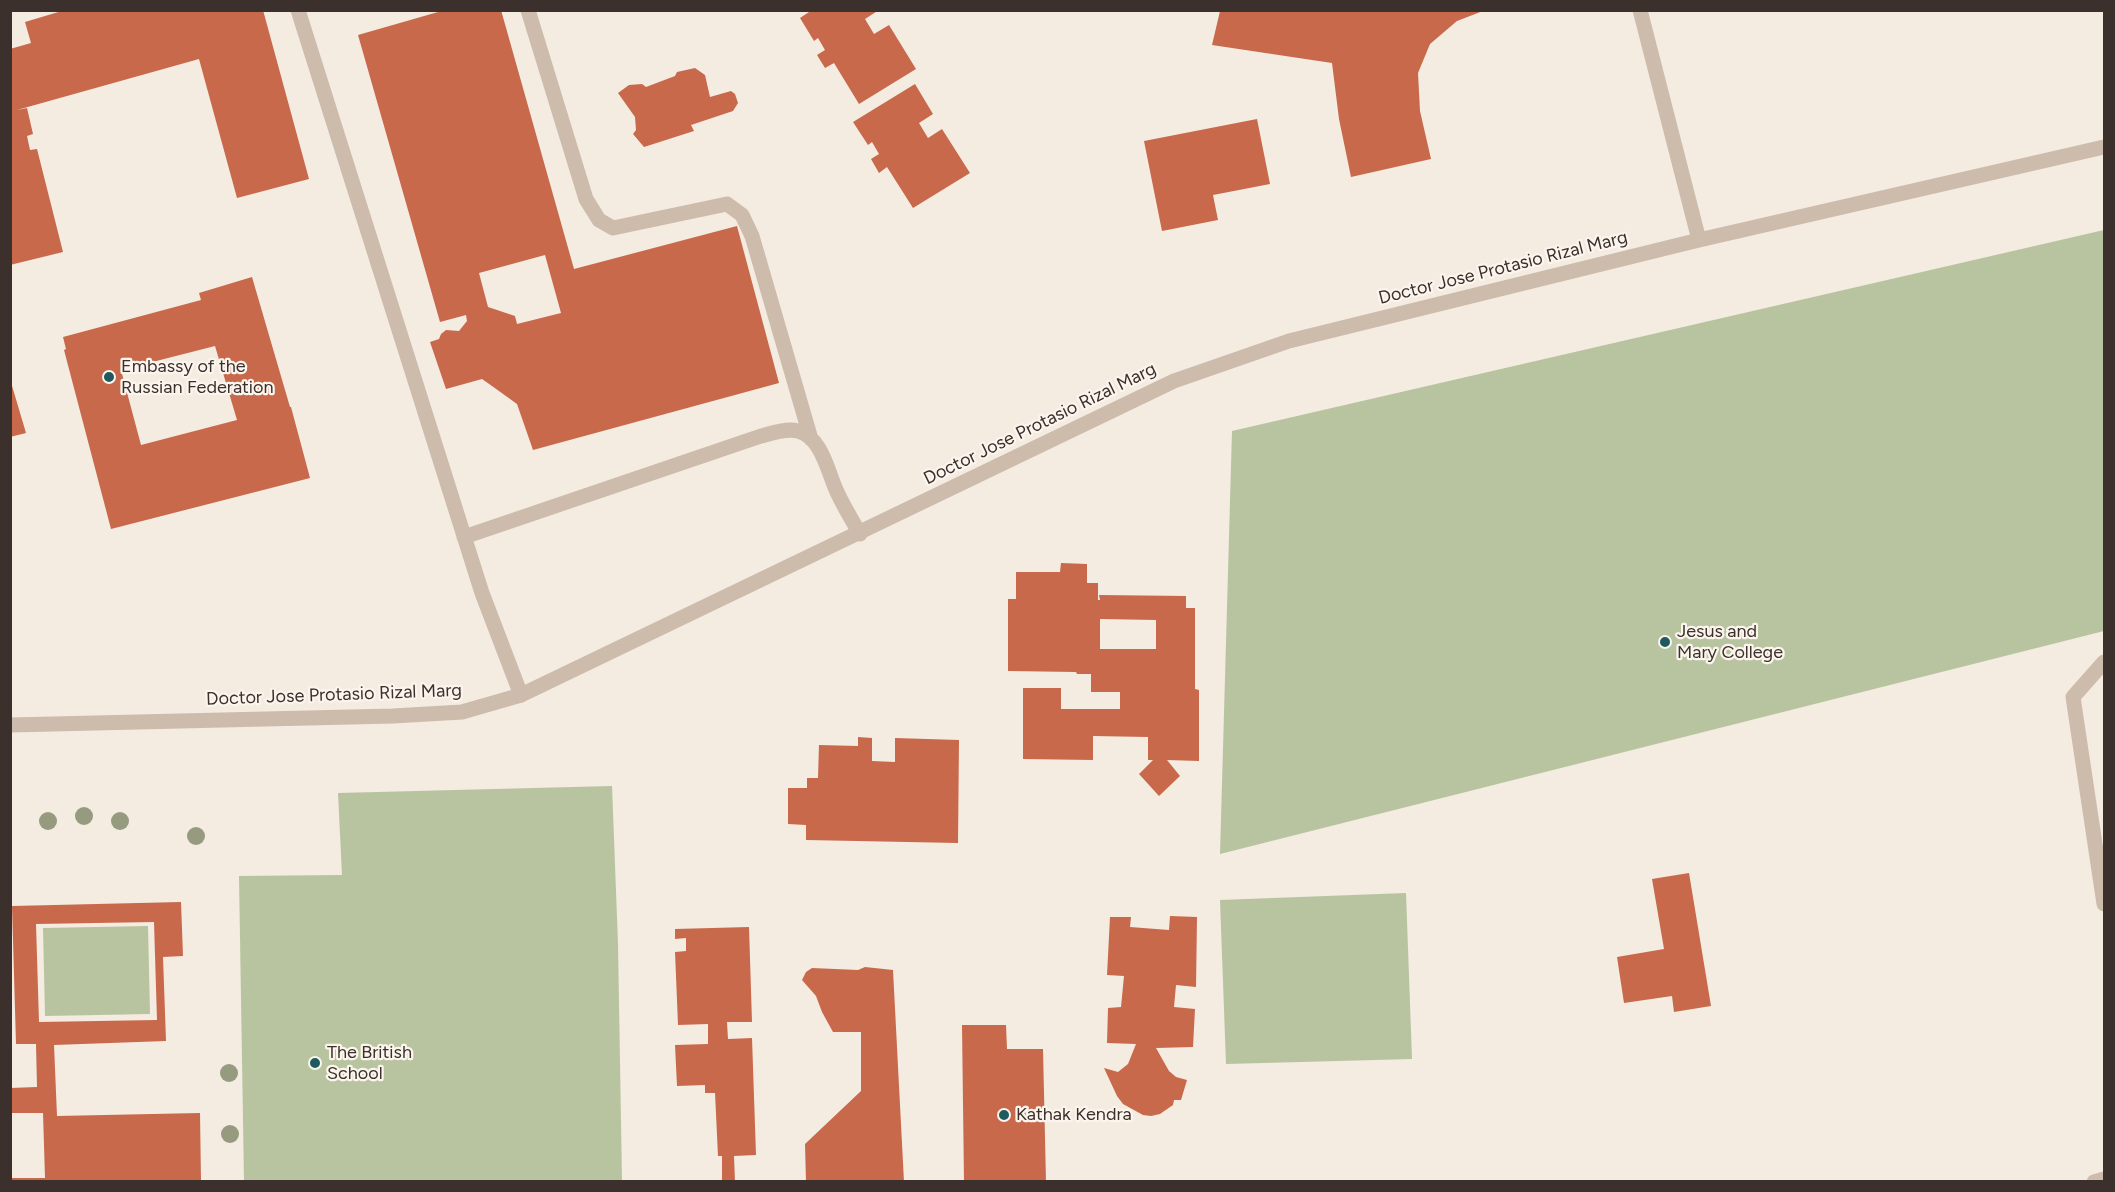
<!DOCTYPE html>
<html>
<head>
<meta charset="utf-8">
<style>
  body { margin:0 }
  #map { position:relative; width:2115px; height:1192px; overflow:hidden; background:#f4ebe1; font-family:Figtree,sans-serif }
  canvas { display:block }
  .frame { position:absolute; inset:0; border:12px solid #3b302b; pointer-events:none }
</style>
</head>
<body>
<div id="map">
<canvas width="2115" height="1192"></canvas>
<div class="frame"></div>
</div>
<script>
const context = document.querySelector('canvas').getContext('2d');
context.lineJoin = 'round';
function fillPath(path, color) {
  context.fillStyle = color;
  context.fill(path, 'evenodd');
}
function strokePath(path, color, width, dash) {
  context.strokeStyle = color;
  context.lineWidth = width;
  context.lineCap = dash ? 'butt' : 'round';
  context.setLineDash(dash || []);
  context.stroke(path);
}
function write(font, color, halo, rows, align = 'center') {
  context.font = font + ' Figtree,sans-serif';
  context.lineWidth = 4.5;
  context.setLineDash([]);
  context.textBaseline = 'middle';
  context.strokeStyle = halo;
  context.fillStyle = color;
  for (const [text, x, y, turn = 0] of rows) {
    context.save();
    context.translate(x, y);
    context.rotate((+turn || 0) * Math.PI / 180);
    context.textAlign = isNaN(turn) ? turn : align;
    if (halo) context.strokeText(text, 0, 0);
    context.fillText(text, 0, 0);
    context.restore();
  }
}
const green = new Path2D(`
  M2104,230V631L1220,854L1232,431Z
  M612,786L618,944L622,1181H244L239,876L342,875L338,793Z
  M1406,893L1412,1059L1226,1064L1220,900Z
  M148,926L150,1014L45,1016L43,928Z`);
const building = new Path2D(`
  M65,10H263L309,179L237,198L199,59L17,110L27,108L33,134L27,136L30,150L37,149L63,252L10,265V49L31,43L25,22Z
  M445,10H501L574,269L737,226L779,383L533,450L517,404L492,386L482,379L446,389L430,342L439,339L441,334L446,330L459,331L467,321L466,315L440,322L358,35ZM545,255L561,313L517,324L515,316L488,307L479,273Z
  M812,10H879L865,19L874,34L889,25L916,69L859,104L834,63L825,68L817,55L825,50L818,38L814,41L800,18Z
  M1220,11H1483L1457,21L1430,44L1418,73L1420,111L1431,159L1351,177L1339,119L1332,63L1212,45Z
  M695,68L705,75L710,97L731,91L735,94L738,103L733,111L691,125L694,131L644,147L633,134L636,130L635,117L618,93L629,85L642,84L646,87L675,76L677,72Z
  M915,84L933,114L919,123L928,138L942,129L970,173L913,208L887,167L879,173L871,159L879,154L872,142L868,145L853,122Z
  M1257,119L1270,184L1213,195L1218,220L1162,231L1144,141Z
  M252,277L290,407H291L310,478L111,529L64,350L66,349L63,337L201,300L199,293ZM215,346L237,420L141,445L121,370Z
  M10,379L26,433L10,437Z
  M1061,563L1087,564V583H1098V600H1100L1099,595L1186,596V608H1195V689L1199,690V761L1167,760L1180,776L1159,796L1139,774L1153,760H1148V737L1093,736V760L1023,759V688H1061V709H1120V692H1091V674H1077L1076,672L1008,671V599H1016V572H1060ZM1100,619L1156,620V649H1100Z
  M858,737L872,738V761L895,762V738L959,740L958,843L806,840V825L788,824V788H807V778H818L819,745L858,746Z
  M1689,873L1711,1006L1674,1012L1672,996L1624,1003L1617,957L1664,949L1652,879Z
  M181,902L183,956L163,957L166,1041L54,1045L57,1116L200,1113L201,1182H10V1178H45L43,1113H10V1088L37,1087L36,1044H16L12,906ZM154,922L157,1020L39,1022L36,924Z
  M1170,916L1197,917L1196,987L1176,985L1174,1007L1195,1009L1193,1047L1156,1048L1169,1071L1176,1077L1187,1080L1181,1100H1174L1173,1105L1160,1114L1151,1116L1143,1115L1123,1104L1117,1096L1104,1068L1118,1072L1128,1064L1136,1044L1107,1043L1108,1008L1121,1007L1124,976L1107,975L1110,917H1131L1130,927L1169,930Z
  M749,927L752,1022H727L728,1039L752,1038L756,1155L734,1156L735,1182H722V1156H718L715,1093H705V1085L677,1086L675,1045L708,1044V1024L678,1025L675,952L686,951V938L675,939V929Z
  M865,967L893,970L904,1182H806L805,1144L861,1091V1032H833L822,1012L816,996L802,980L806,972L812,968L858,970Z
  M962,1025H1006L1007,1049H1043L1046,1182H964Z`);
const service = new Path2D(`
  M298,10L482,593L521,695
  M528,10L586,199L599,220L613,228L727,204L742,215L752,236L811,439
  M464,537L761,436C772,433 787,428 798,431C822,437 828,473 837,492C844,507 852,520 860,534
  M2104,662L2073,697L2104,904
  M2094,1182L2104,1179`);
const minor = new Path2D(`
  M1640,10L1699,240
  M10,725L393,716L462,712L521,695L1174,381L1289,341L1699,240L2104,147`);
const trees = [
  [84,816],
  [48,821],
  [120,821],
  [196,836],
  [229,1073],
  [230,1134]
];
const markers = [
  [109,377,6,"#1f5a5e"],
  [1665,642,6,"#1f5a5e"],
  [315,1063,6,"#1f5a5e"],
  [1004,1115,6,"#1f5a5e"]
];
const streetNames = [
  ["Doctor Jose Protasio Rizal Marg",1503,268,-14],
  ["Doctor Jose Protasio Rizal Marg",1040,424,-26],
  ["Doctor Jose Protasio Rizal Marg",334,695,-2]
];
const poiNames = [
  ["Embassy of the",121,367],
  ["Russian Federation",121,388],
  ["Jesus and",1677,632],
  ["Mary College",1677,653],
  ["The British",327,1053],
  ["School",327,1074],
  ["Kathak Kendra",1016,1115]
];
fillPath(green, '#b8c4a0');
fillPath(building, '#c8694b');
strokePath(service, '#cdbbac', 15);
strokePath(minor, '#cdbbac', 15);
context.fillStyle = '#969b7f';
for (const [x, y] of trees) {
  context.beginPath();
  context.arc(x, y, 9, 0, 2 * Math.PI);
  context.fill();
}
for (const [x, y, r, color] of markers) {
  const dot = new Path2D();
  dot.arc(x, y, r, 0, 2 * Math.PI);
  context.fillStyle = color;
  context.fill(dot);
  strokePath(dot, '#fbf5ee', 2);
}
write('18px', '#3b302b', '#fbf5ee', streetNames);
write('18px', '#3b302b', '#fbf5ee', poiNames, 'left');
</script>
</body>
</html>
